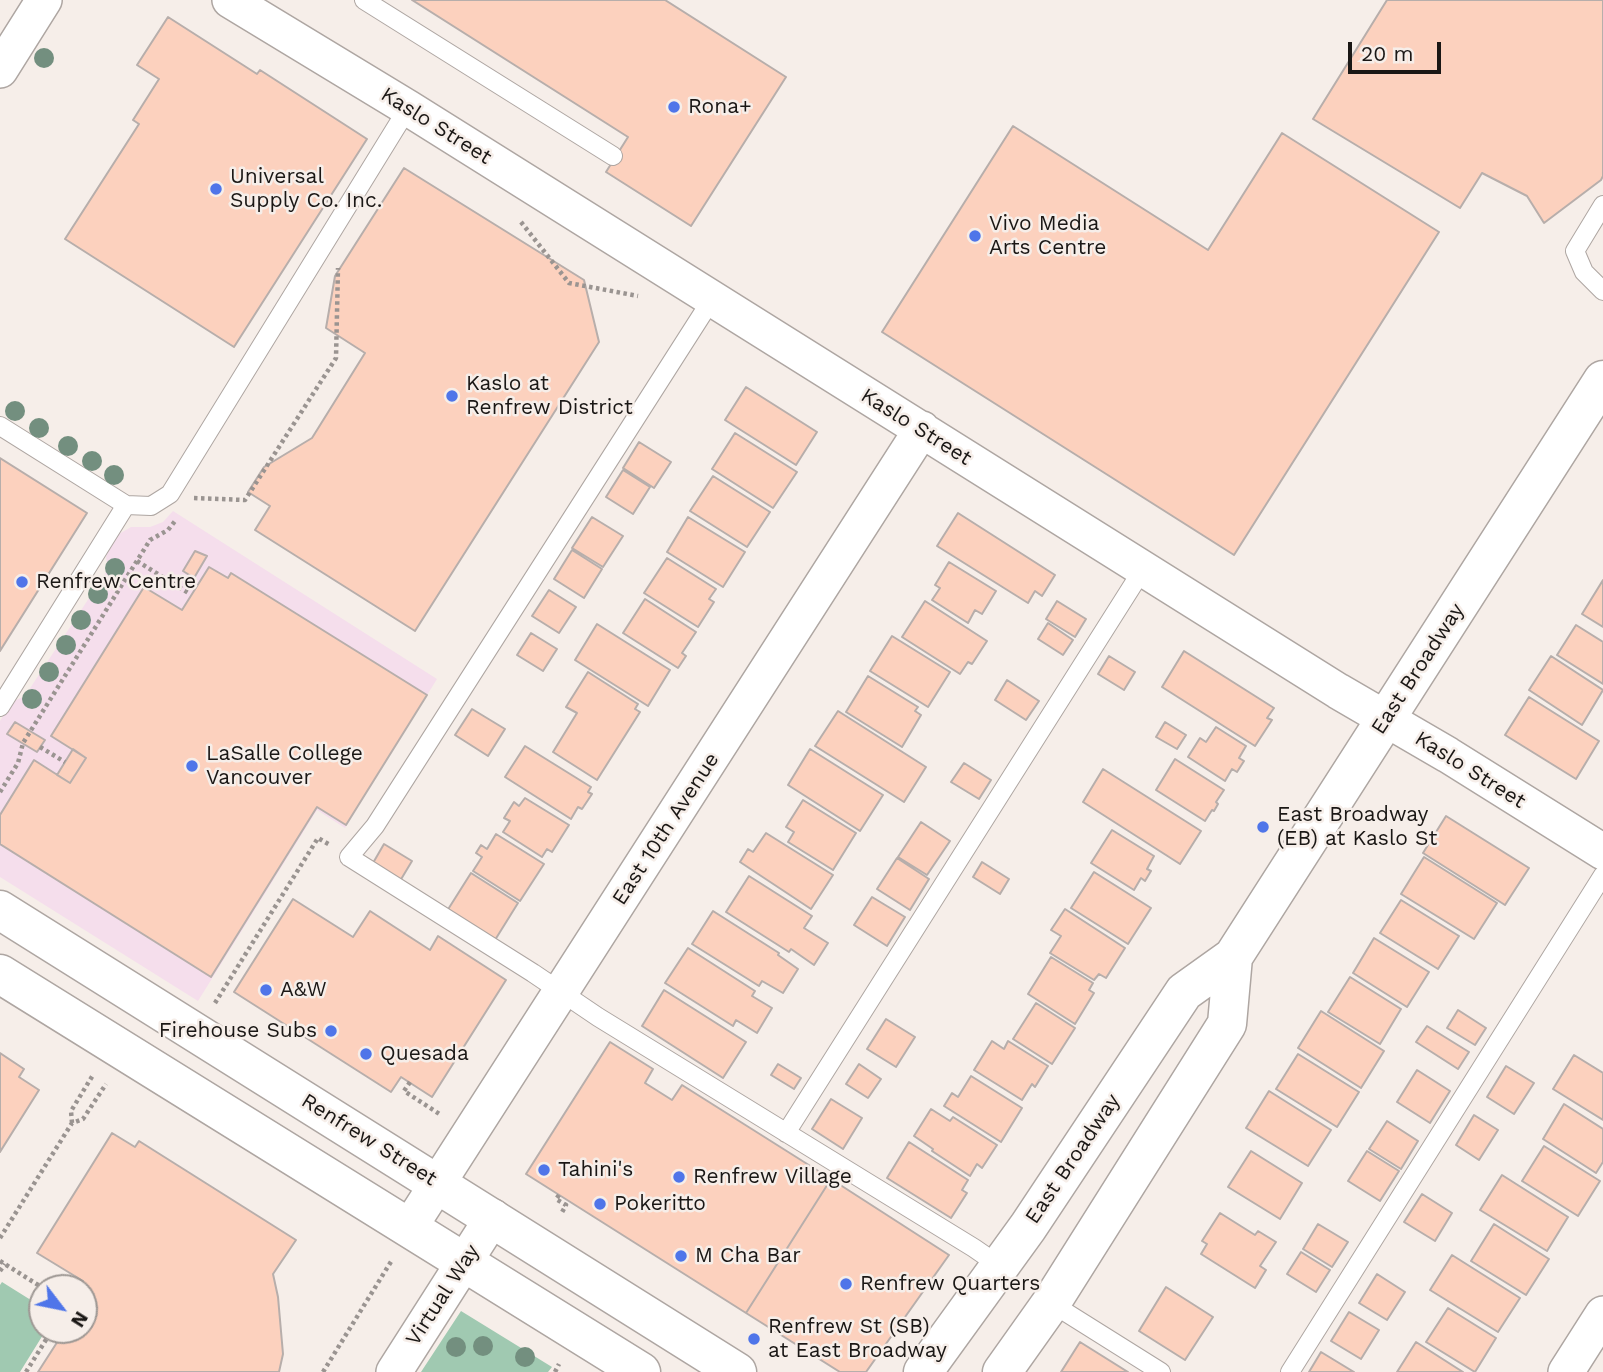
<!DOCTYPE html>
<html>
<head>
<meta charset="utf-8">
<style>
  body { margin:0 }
  #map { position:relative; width:1603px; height:1372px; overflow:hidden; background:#f6eee9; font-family:"Work Sans",sans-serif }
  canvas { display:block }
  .north { position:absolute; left:28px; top:1274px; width:70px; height:70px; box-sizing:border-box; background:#f6eee9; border:2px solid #9e9894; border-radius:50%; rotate:122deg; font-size:19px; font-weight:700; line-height:28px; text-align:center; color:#1a1715 }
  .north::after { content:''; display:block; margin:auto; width:24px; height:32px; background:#4f75e9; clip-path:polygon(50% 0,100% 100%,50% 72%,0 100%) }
  .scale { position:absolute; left:1348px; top:42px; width:93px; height:32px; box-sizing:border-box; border:4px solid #1a1715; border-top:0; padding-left:9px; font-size:21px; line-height:24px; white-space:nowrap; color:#1a1715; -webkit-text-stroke:5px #f6eee9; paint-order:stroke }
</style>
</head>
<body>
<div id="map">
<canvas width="1603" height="1372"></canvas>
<div class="north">N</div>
<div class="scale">20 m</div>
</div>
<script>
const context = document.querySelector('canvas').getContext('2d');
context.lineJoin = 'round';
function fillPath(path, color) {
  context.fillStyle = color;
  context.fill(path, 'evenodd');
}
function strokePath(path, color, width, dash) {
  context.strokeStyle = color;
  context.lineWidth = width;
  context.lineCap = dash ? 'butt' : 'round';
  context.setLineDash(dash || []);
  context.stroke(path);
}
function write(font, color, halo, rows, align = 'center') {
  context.font = font + ' "Work Sans",sans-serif';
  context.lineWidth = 5;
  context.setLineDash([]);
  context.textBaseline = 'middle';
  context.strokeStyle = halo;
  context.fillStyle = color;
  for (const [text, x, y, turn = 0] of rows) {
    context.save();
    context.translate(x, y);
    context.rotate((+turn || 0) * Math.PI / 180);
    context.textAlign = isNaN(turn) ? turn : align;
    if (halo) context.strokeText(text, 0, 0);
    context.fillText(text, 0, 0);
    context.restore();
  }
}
const education = new Path2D(`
  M173,511L437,679L345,828L317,810L198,1001L0,877V721L12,702L25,696L108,569L106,557L111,543L119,534L131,527H150L163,522Z`);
const green = new Path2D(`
  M2,1282L42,1307V1330H46L20,1372H0V1285Z
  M461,1311L552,1367L548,1372H421Z`);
const building = new Path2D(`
  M412,0H665L786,77L691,226L606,172L628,137Z
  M1387,0H1603V176L1601,180L1544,223L1527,196L1482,173L1460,208L1313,119Z
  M168,17L257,74L260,70L367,139L234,347L65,239L139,124L133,120L159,79L137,65Z
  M1013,126L1208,250L1282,133L1439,232L1234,555L882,332Z
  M404,168L584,280L599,342L415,631L255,530L270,506L248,492L264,467L312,438L365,353L326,328L335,276Z
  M746,387L817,432L796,465L725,420Z
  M735,433L797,472L773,508L712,469Z
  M639,442L671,462L654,488L623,468Z
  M0,458L87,513L0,651Z
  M623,470L650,487L633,514L606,497Z
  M713,476L770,512L747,547L690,511Z
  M958,513L1055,575L1042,596L1035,591L1028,603L937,546Z
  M592,517L623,536L603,567L572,548Z
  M688,517L745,552L723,587L667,552Z
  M572,550L602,569L584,598L554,579Z
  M195,551L207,556L194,578L183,571Z
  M667,558L716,589L709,599L714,602L698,627L644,593Z
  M949,562L996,591L982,614L975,610L968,623L932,600L940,588L935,585Z
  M209,567L228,578L231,573L427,695L346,825L317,807L211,977L0,844V815L34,760L70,783L86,758L51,736L144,587L182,610Z
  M1603,580V627L1582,614Z
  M549,590L576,607L559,633L532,616Z
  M645,599L696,632L682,653L686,656L678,668L623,633Z
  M925,601L987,641L972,664L968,662L960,674L902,637Z
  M1057,601L1086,619L1075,637L1046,619Z
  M1048,623L1073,640L1063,655L1038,639Z
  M597,624L670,670L648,706L575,660Z
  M1576,625L1603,642V684L1557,655Z
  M531,633L557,649L543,671L517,655Z
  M892,636L950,672L928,707L870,671Z
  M1184,651L1274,708L1267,718L1272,720L1255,746L1162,687Z
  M1109,656L1135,672L1124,690L1098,674Z
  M1551,656L1603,690L1582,725L1529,690Z
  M588,672L638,704L635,709L640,712L597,780L553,752L577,713L566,707Z
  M868,676L918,707L915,711L921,715L902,747L846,712Z
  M1007,680L1039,701L1026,720L995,700Z
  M1529,697L1599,741L1576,779L1505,735Z
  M472,709L505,729L488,756L455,735Z
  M838,711L926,767L904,802L815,746Z
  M15,722L45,740L37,752L7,734Z
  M1165,722L1186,735L1177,749L1156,737Z
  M1216,727L1246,746L1239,758L1244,761L1237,772L1232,769L1225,781L1188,757L1200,738L1206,742Z
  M525,746L591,787L588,792L592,794L582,809L578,807L571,819L505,777Z
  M73,749L86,758L70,783L57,775Z
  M810,749L883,795L860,831L788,785Z
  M1175,759L1224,790L1216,802L1218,804L1214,811L1212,810L1205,821L1156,790Z
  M964,763L991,780L979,799L951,782Z
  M1103,769L1201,831L1180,864L1083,802Z
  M525,798L569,825L552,852L547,849L542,857L503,832L510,821L504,818L514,802L519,806Z
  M803,800L856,833L833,870L788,842L794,832L786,827Z
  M1446,816L1529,868L1505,905L1423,853Z
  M921,822L950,841L927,875L898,857Z
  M1112,830L1154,856L1147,869L1151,871L1145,881L1141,878L1134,890L1091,863Z
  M766,833L833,875L811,909L740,862L748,849L753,852Z
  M496,834L544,864L520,901L473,871L482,857L476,853L481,845L487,849Z
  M384,844L412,861L400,881L373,863Z
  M1424,857L1497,903L1474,939L1401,894Z
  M897,858L929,879L910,910L877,889Z
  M982,862L1009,879L1000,894L973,877Z
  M1094,872L1151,908L1128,944L1071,908Z
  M471,873L518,903L495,940L447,911Z
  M749,876L812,916L804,928L828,943L814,965L791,949L789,952L726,912Z
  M872,897L905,917L887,946L854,925Z
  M293,899L353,937L370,911L430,950L438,936L506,980L432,1097L401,1077L391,1092L234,992Z
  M1401,900L1459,936L1438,969L1380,933Z
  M1065,909L1125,948L1106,978L1099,974L1094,980L1050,953L1061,936L1051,930Z
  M713,911L779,953L778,955L798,969L783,993L762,981L759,986L692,944Z
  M1374,938L1429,972L1407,1007L1353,973Z
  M688,948L755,991L752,996L772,1008L757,1033L736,1020L733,1026L665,983Z
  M1051,957L1093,983L1089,990L1094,993L1075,1024L1028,994Z
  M1350,977L1401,1009L1380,1044L1328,1012Z
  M664,990L746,1042L723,1078L642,1026Z
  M1036,1003L1075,1028L1052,1064L1013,1039Z
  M1458,1010L1486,1028L1475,1045L1447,1028Z
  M1321,1011L1384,1051L1361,1088L1298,1048Z
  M886,1019L915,1037L896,1067L867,1049Z
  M1427,1026L1469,1052L1458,1069L1416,1042Z
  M992,1041L1004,1049L1008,1041L1048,1066L1035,1087L1032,1084L1022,1100L974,1070Z
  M610,1042L653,1069L645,1083L672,1100L682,1085L831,1179L746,1313L526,1174Z
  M0,1053L24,1069L19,1077L39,1090L0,1152Z
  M1298,1054L1359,1092L1337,1127L1276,1089Z
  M1574,1055L1603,1073V1120L1553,1089Z
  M778,1064L801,1078L794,1089L771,1075Z
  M859,1064L881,1079L868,1098L846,1084Z
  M1506,1066L1534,1083L1514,1114L1487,1097Z
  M1417,1070L1450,1091L1430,1123L1397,1102Z
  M971,1076L1022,1108L1001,1142L944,1106L952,1093L958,1097Z
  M1269,1091L1331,1130L1308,1166L1246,1128Z
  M831,1099L862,1118L843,1149L812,1129Z
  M1564,1104L1603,1129V1162L1596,1173L1543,1139Z
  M931,1109L950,1121L953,1117L997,1145L982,1168L977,1164L970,1176L932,1151L933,1149L914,1136Z
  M1474,1115L1498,1130L1479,1160L1456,1145Z
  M1387,1121L1418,1141L1401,1169L1369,1149Z
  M112,1133L135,1147L139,1141L296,1240L273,1274L278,1297L283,1354L279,1372H38L65,1330H84L85,1299L84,1288H79L83,1281L37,1253Z
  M909,1142L968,1180L962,1190L967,1193L951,1218L887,1178Z
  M1544,1146L1600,1181L1578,1216L1522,1181Z
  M1251,1151L1302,1183L1280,1219L1228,1187Z
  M1367,1151L1399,1171L1380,1201L1348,1181Z
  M1502,1175L1568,1217L1547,1251L1480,1210Z
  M831,1179L949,1255L866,1372H840L746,1313Z
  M1422,1194L1452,1213L1435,1241L1404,1222Z
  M1220,1213L1255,1235L1258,1231L1276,1242L1260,1266L1266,1270L1255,1288L1201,1254L1207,1244L1202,1241Z
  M1318,1224L1348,1242L1332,1267L1303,1249Z
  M1494,1224L1549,1259L1526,1295L1471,1261Z
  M1301,1252L1330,1270L1316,1292L1287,1274Z
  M1452,1255L1520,1298L1498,1332L1430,1290Z
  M1377,1274L1405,1292L1387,1320L1359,1303Z
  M1166,1287L1213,1317L1185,1360L1139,1331Z
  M1448,1308L1496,1338L1475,1372L1426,1342Z
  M1349,1312L1379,1330L1361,1359L1331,1341Z
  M1080,1342L1128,1372H1061Z
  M1416,1342L1463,1372H1397Z
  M1321,1352L1354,1372H1309Z`);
const path = new Path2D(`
  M521,222L569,283L638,296
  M194,498L245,500L336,358L338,268
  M137,561L190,594
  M40,747L65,762
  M0,792L18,763L23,743L150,540L168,530L175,521
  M215,1003L318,838L330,845
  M410,1082L404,1091L441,1115
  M72,1123L71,1111L93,1075
  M559,1195L556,1199L566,1205L561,1214
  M0,1238L72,1123L83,1119L106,1084
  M0,1261L43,1288
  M0,1271L5,1264
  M26,1372L52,1330
  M323,1372L392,1260
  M555,1372L559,1364`);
const service = new Path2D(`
  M364,0L613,156
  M1603,205L1575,251L1584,272L1603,291
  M712,299L375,826L349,857L533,973L598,1017L974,1248L1000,1266
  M0,426L126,505L151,506L170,494L408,108
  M0,707L126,505
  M786,1133L1143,569
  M1051,1303L1161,1372
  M1290,1372L1603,875`);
const minor = new Path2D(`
  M230,0L408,108L1338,691L1448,755L1603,852
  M0,70L44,0
  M409,1228L922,429
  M394,1372L493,1217
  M1566,1372L1603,1314`);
const tertiary = new Path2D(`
  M0,910L737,1372
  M0,974L641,1372`);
const primary = new Path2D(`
  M923,1372L1028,1227L1184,992L1233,957L1603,380
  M1002,1372L1051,1303L1227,1024L1233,957`);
const trees = [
  [44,58],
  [15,411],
  [39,428],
  [68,446],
  [92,461],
  [114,475],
  [115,568],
  [98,594],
  [81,620],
  [66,645],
  [49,672],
  [32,699],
  [483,1346],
  [456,1347],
  [525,1357]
];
const markers = [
  [674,107,7,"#4f75e9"],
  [216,189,7,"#4f75e9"],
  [975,236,7,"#4f75e9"],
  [452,396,7,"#4f75e9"],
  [22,582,7,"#4f75e9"],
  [192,766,7,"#4f75e9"],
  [1263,827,7,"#4f75e9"],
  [266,990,7,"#4f75e9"],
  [331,1031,7,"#4f75e9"],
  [366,1054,7,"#4f75e9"],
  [544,1170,7,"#4f75e9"],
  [679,1177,7,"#4f75e9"],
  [600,1204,7,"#4f75e9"],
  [681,1256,7,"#4f75e9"],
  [846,1284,7,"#4f75e9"],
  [754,1339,7,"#4f75e9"]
];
const poiNames = [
  ["Rona+",688,107],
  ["Universal",230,177],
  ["Supply Co. Inc.",230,201],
  ["Vivo Media",989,224],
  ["Arts Centre",989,248],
  ["Kaslo at",466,384],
  ["Renfrew District",466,408],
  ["Renfrew Centre",36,582],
  ["LaSalle College",206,754],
  ["Vancouver",206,778],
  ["East Broadway",1277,815],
  ["(EB) at Kaslo St",1277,839],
  ["A&W",280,990],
  ["Firehouse Subs",317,1031,"right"],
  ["Quesada",380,1054],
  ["Tahini's",558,1170],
  ["Renfrew Village",693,1177],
  ["Pokeritto",614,1204],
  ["M Cha Bar",695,1256],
  ["Renfrew Quarters",860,1284],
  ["Renfrew St (SB)",768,1327],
  ["at East Broadway",768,1351]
];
const streetNames = [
  ["Kaslo Street",436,126,32],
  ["Kaslo Street",916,427,32],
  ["East Broadway",1418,669,-57],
  ["Kaslo Street",1470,770,32],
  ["East 10th Avenue",666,829,-57],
  ["Renfrew Street",369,1140,32],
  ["East Broadway",1073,1159,-56],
  ["Virtual Way",443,1295,-57]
];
fillPath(education, '#f5deec');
fillPath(green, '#a0c9b1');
fillPath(building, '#fcd1be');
strokePath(building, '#b7aeab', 2);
strokePath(service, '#aea6a2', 20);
strokePath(minor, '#aea6a2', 38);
strokePath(tertiary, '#aea6a2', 41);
strokePath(primary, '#aea6a2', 41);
strokePath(path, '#9a9491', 4.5, [3.5, 3.5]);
strokePath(service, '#fff', 18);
strokePath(minor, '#fff', 35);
strokePath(tertiary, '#fff', 38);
strokePath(primary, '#fff', 38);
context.fillStyle = '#738f7f';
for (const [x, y] of trees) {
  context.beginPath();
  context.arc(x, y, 10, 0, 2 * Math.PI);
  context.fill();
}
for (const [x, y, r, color] of markers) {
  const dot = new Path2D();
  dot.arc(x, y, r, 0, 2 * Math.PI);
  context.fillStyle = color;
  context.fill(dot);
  strokePath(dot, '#f6eee9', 2.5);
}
write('21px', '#1a1715', '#f6eee9', poiNames, 'left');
write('21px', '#1a1715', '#f6eee9', streetNames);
</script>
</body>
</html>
